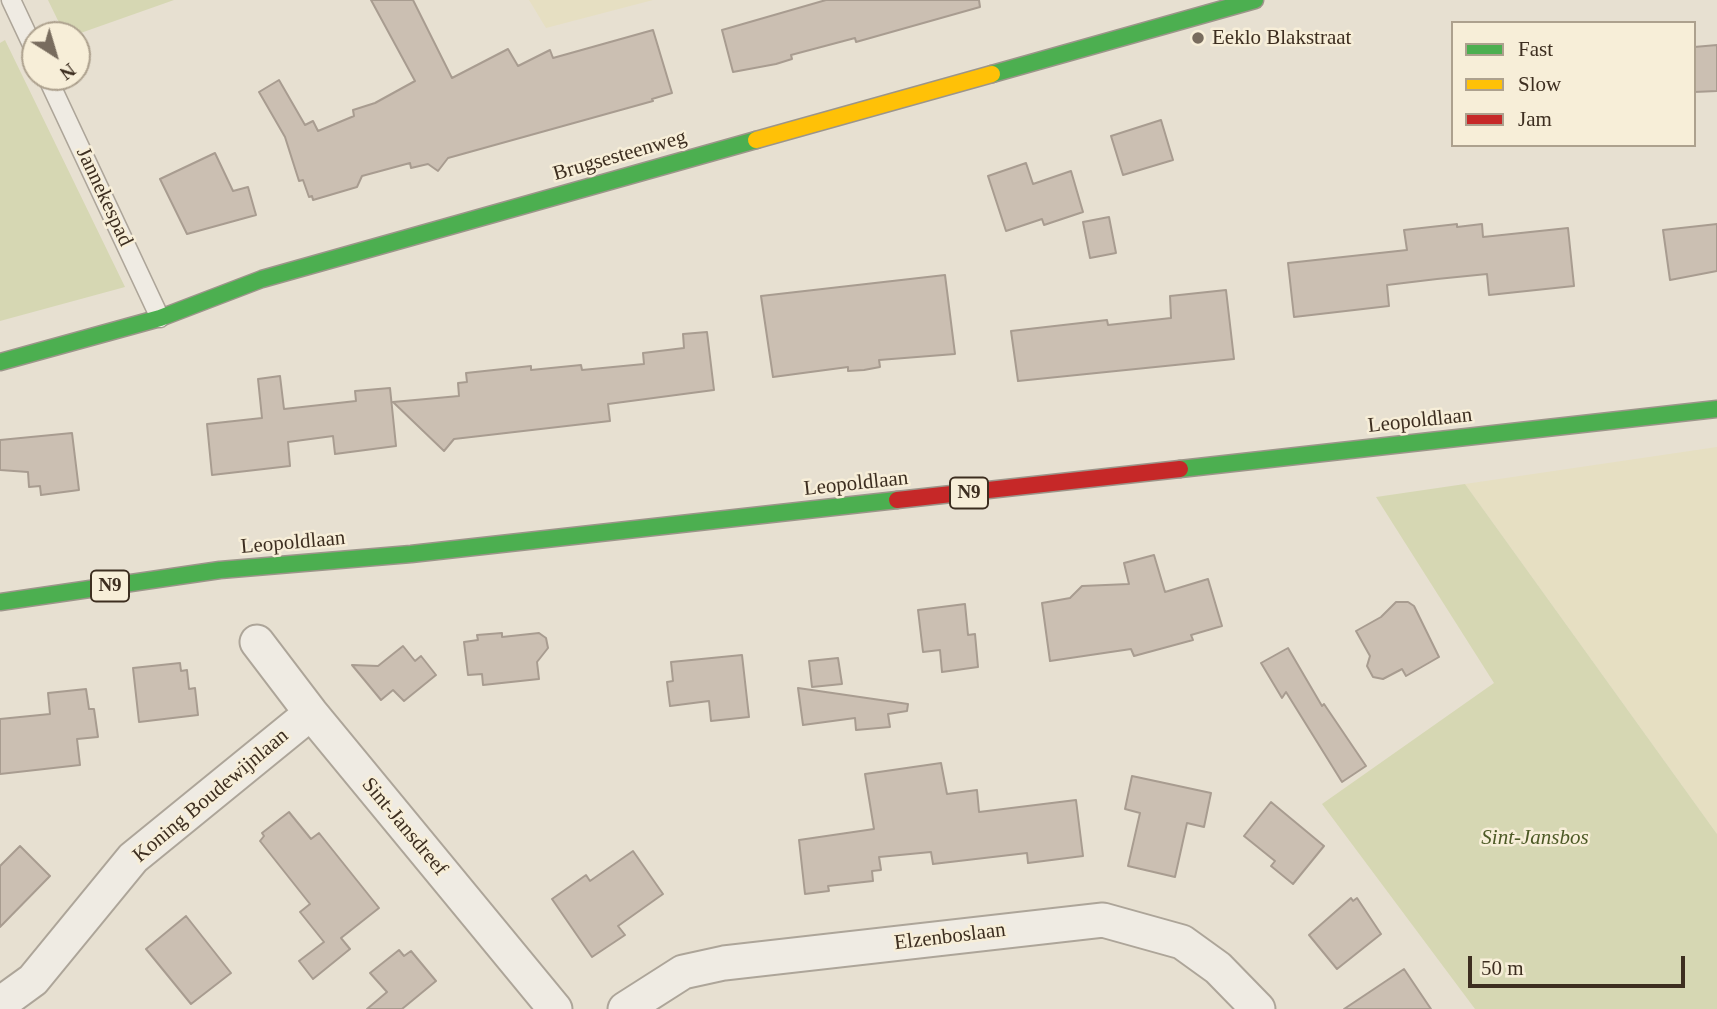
<!DOCTYPE html>
<html>
<head>
<meta charset="utf-8">
<style>
  body { margin:0 }
  #map { position:relative; width:1717px; height:1009px; overflow:hidden; background:#e7e0d1; font-family:"Times New Roman",serif }
  canvas { display:block }
  .legend { position:absolute; left:1451px; top:21px; width:245px; height:126px; box-sizing:border-box; background:#f7eed8; border:2px solid #ada18e; margin:0; padding:9px 12px; list-style:none; font-size:21px; color:#3d2e20 }
  .legend li { display:flex; align-items:center; gap:14px; height:35px }
  .legend b { width:35px; border:2px solid #ada18e }
  .north { position:absolute; left:21px; top:21px; width:70px; height:70px; box-sizing:border-box; background:#f7eed8; border:2px solid #ada18e; border-radius:50%; rotate:143deg; font-size:19px; font-weight:700; line-height:28px; text-align:center; color:#3d2e20 }
  .north::after { content:''; display:block; margin:auto; width:24px; height:32px; background:#786c5e; clip-path:polygon(50% 0,100% 100%,50% 72%,0 100%) }
  .scale { position:absolute; left:1468px; top:956px; width:217px; height:32px; box-sizing:border-box; border:4px solid #3d2e20; border-top:0; padding-left:9px; font-size:21px; line-height:24px; white-space:nowrap; color:#3d2e20; -webkit-text-stroke:5px #f7eed8; paint-order:stroke }
</style>
</head>
<body>
<div id="map">
<canvas width="1717" height="1009"></canvas>
<ul class="legend">
<li><b style="height:9px;background:#4caf50"></b>Fast</li>
<li><b style="height:9px;background:#ffc107"></b>Slow</li>
<li><b style="height:9px;background:#c62828"></b>Jam</li>
</ul>
<div class="north">N</div>
<div class="scale">50 m</div>
</div>
<script>
const context = document.querySelector('canvas').getContext('2d');
context.lineJoin = 'round';
function fillPath(path, color) {
  context.fillStyle = color;
  context.fill(path, 'evenodd');
}
function strokePath(path, color, width, dash) {
  context.strokeStyle = color;
  context.lineWidth = width;
  context.lineCap = dash ? 'butt' : 'round';
  context.setLineDash(dash || []);
  context.stroke(path);
}
function write(font, color, halo, rows, align = 'center') {
  context.font = font + ' "Times New Roman",serif';
  context.lineWidth = 5;
  context.setLineDash([]);
  context.textBaseline = 'middle';
  context.strokeStyle = halo;
  context.fillStyle = color;
  for (const [text, x, y, turn = 0] of rows) {
    context.save();
    context.translate(x, y);
    context.rotate((+turn || 0) * Math.PI / 180);
    context.textAlign = isNaN(turn) ? turn : align;
    if (halo) context.strokeText(text, 0, 0);
    context.fillText(text, 0, 0);
    context.restore();
  }
}
const farmland = new Path2D(`
  M529,0H653L546,28Z
  M1717,447V834L1465,484Z`);
const green = new Path2D(`
  M48,0H174L75,35H65Z
  M5,40L125,287L0,321V43Z
  M1465,484L1717,834V1009H1475L1322,804L1494,683L1376,497Z`);
const building = new Path2D(`
  M371,0H413L452,78L508,49L518,66L550,50L553,58L653,30L672,93L652,99L653,101L448,158L438,171L428,164L411,168L410,163L362,176L357,187L313,200L312,196L309,197L303,180L299,181L285,137L259,92L279,80L305,125L313,121L318,131L354,116L353,110L375,103L415,81Z
  M826,0H979L980,7L856,42L855,38L791,55L792,59L776,64L733,72L722,30Z
  M1717,45V91L1694,92V47Z
  M1161,120L1173,160L1123,175L1111,136Z
  M215,153L233,191L248,187L256,215L187,234L160,179Z
  M1026,163L1033,184L1071,171L1083,212L1044,225L1042,219L1006,231L988,176Z
  M1109,217L1116,253L1090,258L1083,222Z
  M1457,224V227L1482,224L1483,237L1568,228L1574,286L1489,295L1487,274L1437,279L1387,285L1389,306L1294,317L1288,263L1407,250L1404,230Z
  M1717,224V271L1670,280L1663,230Z
  M945,275L955,354L879,360L880,367L864,370L848,371V367L773,377L761,296Z
  M1226,290L1234,359L1018,381L1011,331L1107,320L1108,325L1171,318L1170,296Z
  M707,332L714,390L608,404L610,421L454,439L444,451L393,402L459,396L458,383L467,382L466,373L531,366V370L581,365L582,370L644,364L643,353L684,348L683,334Z
  M280,376L284,409L356,401L355,391L390,388L396,446L335,454L333,436L288,442L290,466L212,475L207,424L262,418L258,379Z
  M72,433L79,490L41,495L40,486L29,487L28,472L0,470V440Z
  M1154,555L1165,592L1208,579L1222,626L1191,635L1193,640L1134,656L1131,649L1050,661L1042,603L1070,598L1082,586L1129,584L1124,563Z
  M1396,602H1408L1414,606L1439,657L1406,676L1402,669L1383,679L1373,677L1367,666L1370,656L1356,631L1381,617Z
  M965,604L968,635L975,634L978,667L942,672L940,650L923,652L918,610Z
  M502,633V637L539,633L546,638L548,648L537,662L539,679L483,685L482,674L468,675L464,642L478,640L477,635Z
  M403,646L415,661L421,656L436,675L404,701L393,690L381,700L352,665L378,666Z
  M1288,648L1322,706L1324,704L1366,766L1342,782L1286,692L1282,698L1261,663Z
  M742,655L749,717L711,721L709,701L670,706L667,682L673,681L671,662Z
  M838,658L842,684L812,687L809,661Z
  M180,663L181,671L187,670L189,689L195,688L198,715L139,722L133,668Z
  M798,688L908,704L907,711L888,714L890,727L856,730L855,718L803,725Z
  M86,689L89,709H94L98,737L77,739L80,765L0,774V719L50,714L48,693Z
  M941,763L947,794L977,790L979,812L1076,800L1083,856L1028,863L1027,853L933,864L931,852L879,857L881,870L872,871L873,881L828,886L829,891L805,894L799,840L874,829L865,774Z
  M1132,776L1211,793L1204,827L1187,823L1175,877L1128,866L1140,813L1125,809Z
  M1271,802L1324,846L1293,884L1271,866L1275,861L1244,836Z
  M289,812L311,839L319,833L379,908L341,938L350,949L313,979L299,961L324,942L300,912L310,904L260,841L264,836L262,833Z
  M20,846L50,876L0,927V866Z
  M633,851L663,894L618,926L625,935L592,957L552,899L586,875L590,881Z
  M1351,898L1353,901L1357,898L1381,934L1337,969L1309,935Z
  M186,916L231,973L191,1004L146,949Z
  M399,950L404,956L411,951L436,981L402,1009H367L387,992L370,973Z
  M1404,969L1431,1009H1344Z`);
const lane = new Path2D(`
  M11,0L35,51
  M47,77L160,318`);
const street = new Path2D(`
  M257,642L311,713L555,1009
  M0,1004L33,980L133,858L311,713
  M625,1009L683,972L724,963L1103,920L1182,942L1218,968L1258,1009`);
const fast = new Path2D(`
  M992,74L1255,0
  M0,362L160,318L262,279L756,140
  M1180,469L1717,409
  M0,602L220,570L411,554L897,500`);
const slow = new Path2D(`
  M756,140L992,74`);
const jam = new Path2D(`
  M897,500L1180,469`);
const markers = [
  [1198,38,7,"#786c5e"]
];
const shields = [
  [969,493,38],
  [110,586,38]
];
const shieldNames = [
  ["N9",969,493],
  ["N9",110,586]
];
const poiNames = [
  ["Eeklo Blakstraat",1212,38]
];
const streetNames = [
  ["Brugsesteenweg",620,156,-16],
  ["Jannekespad",104,197,65],
  ["Leopoldlaan",1420,421,-6],
  ["Leopoldlaan",856,484,-6],
  ["Leopoldlaan",293,543,-5],
  ["Koning Boudewijnlaan",211,796,-40],
  ["Sint-Jansdreef",404,827,50],
  ["Elzenboslaan",950,937,-7]
];
const parkNames = [
  ["Sint-Jansbos",1535,838]
];
fillPath(farmland, '#e6dfc2');
fillPath(green, '#d6d7b3');
fillPath(building, '#cbbfb2');
strokePath(building, '#a89c90', 2);
strokePath(lane, '#ada599', 21);
strokePath(street, '#ada599', 37);
strokePath(fast, '#9c958a', 19);
strokePath(slow, '#9c958a', 19);
strokePath(jam, '#9c958a', 19);
strokePath(lane, '#efebe3', 18);
strokePath(street, '#efebe3', 33);
strokePath(fast, '#4caf50', 16);
strokePath(slow, '#ffc107', 16);
strokePath(jam, '#c62828', 16);
for (const [x, y, r, color] of markers) {
  const dot = new Path2D();
  dot.arc(x, y, r, 0, 2 * Math.PI);
  context.fillStyle = color;
  context.fill(dot);
  strokePath(dot, '#f7eed8', 2.5);
}
for (const [x, y, w] of shields) {
  const box = new Path2D();
  box.roundRect(x - w / 2, y - 15.5, w, 31, 5);
  context.fillStyle = '#f7eed8';
  context.fill(box);
  strokePath(box, '#3d2e20', 2);
}
write('bold 19px', '#3d2e20', null, shieldNames);
write('21px', '#3d2e20', '#f7eed8', poiNames, 'left');
write('21px', '#3d2e20', '#f7eed8', streetNames);
write('italic 21px', '#4d5a26', '#f7eed8', parkNames);
</script>
</body>
</html>
